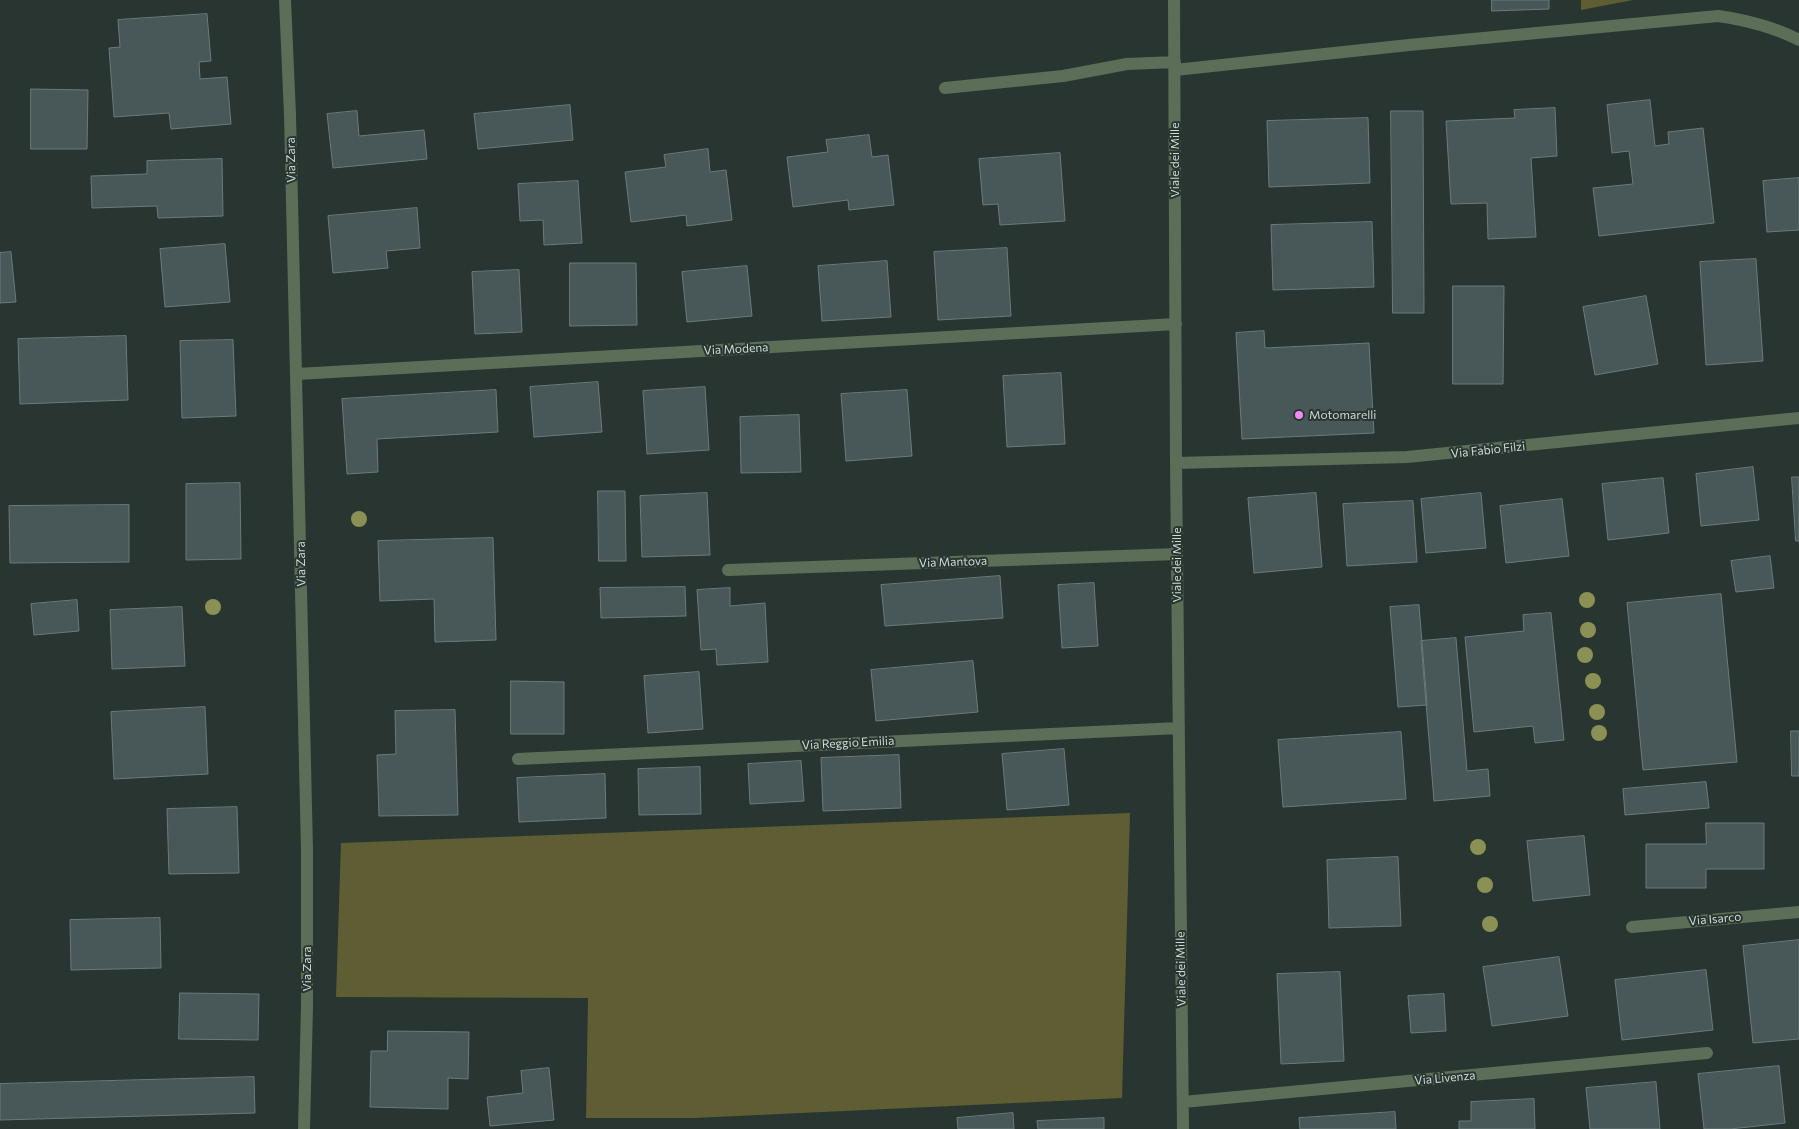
<!DOCTYPE html>
<html>
<head>
<meta charset="utf-8">
<style>
  body { margin:0 }
  canvas { display:block; background:#283530 }
</style>
</head>
<body>
<canvas width="1799" height="1129"></canvas>
<script>
const context = document.querySelector('canvas').getContext('2d');
context.lineJoin = 'round';
function fillPath(path, color) {
  context.fillStyle = color;
  context.fill(path, 'evenodd');
}
function strokePath(path, color, width, dash) {
  context.strokeStyle = color;
  context.lineWidth = width;
  context.lineCap = dash ? 'butt' : 'round';
  context.setLineDash(dash || []);
  context.stroke(path);
}
function write(font, color, halo, rows, align = 'center') {
  context.font = font + ' Commissioner,sans-serif';
  context.lineWidth = 4;
  context.setLineDash([]);
  context.textBaseline = 'middle';
  context.strokeStyle = halo;
  context.fillStyle = color;
  for (const [text, x, y, turn = 0] of rows) {
    context.save();
    context.translate(x, y);
    context.rotate((+turn || 0) * Math.PI / 180);
    context.textAlign = isNaN(turn) ? turn : align;
    if (halo) context.strokeText(text, 0, 0);
    context.fillText(text, 0, 0);
    context.restore();
  }
}
const green = new Path2D(`
  M1581,0H1633L1581,10Z
  M1130,813L1122,1098L694,1118H586L588,998L336,997L341,843Z`);
const building = new Path2D(`
  M1492,0H1549V9L1492,11Z
  M207,14L211,61L199,62L200,79L227,77L231,124L171,129L169,113L114,117L109,48L120,47L118,20Z
  M31,89L88,90L87,149H31Z
  M1650,100L1655,146L1669,144L1668,132L1703,128L1714,223L1599,236L1593,188L1633,184L1629,151L1612,153L1607,105Z
  M570,105L573,140L478,149L474,114Z
  M1555,108L1557,156L1531,158L1536,237L1488,239L1487,203L1451,204L1446,121L1515,118L1514,110Z
  M357,111L359,136L424,130L427,159L333,168L327,114Z
  M1391,111H1423L1424,313H1393Z
  M1368,118L1370,183L1269,187L1267,121Z
  M869,135L872,157L888,155L894,205L849,210L848,200L793,207L787,157L828,152L826,140Z
  M708,149L710,172L726,170L732,220L687,226L686,215L631,222L625,172L666,167L664,155Z
  M1060,153L1065,221L1000,225L998,204L983,205L979,159Z
  M222,159L223,216L158,218L157,206L92,208L91,176L147,174V161Z
  M1799,178V230L1767,232L1763,181Z
  M578,181L582,243L544,245L543,220L520,221L518,184Z
  M417,208L420,248L386,251L388,268L333,273L328,216Z
  M1372,222L1374,287L1273,290L1271,225Z
  M225,244L230,302L165,307L160,249Z
  M1007,248L1011,316L938,320L934,252Z
  M11,252L16,302L0,303V253Z
  M1756,259L1763,361L1706,365L1700,262Z
  M887,261L891,317L822,321L818,266Z
  M570,263H636L637,325L570,326Z
  M747,266L752,316L687,322L682,272Z
  M519,270L522,332L475,334L472,272Z
  M1453,286H1504L1503,384H1453Z
  M1646,296L1658,364L1595,375L1583,307Z
  M1264,331L1265,348L1369,343L1374,433L1242,439L1236,333Z
  M126,336L128,400L20,404L18,339Z
  M233,340L236,416L182,418L180,341Z
  M1061,373L1065,444L1007,447L1003,376Z
  M598,382L602,432L534,437L530,387Z
  M705,387L709,450L647,454L643,391Z
  M496,390L498,432L377,439L378,472L347,474L342,399Z
  M907,390L912,456L846,461L841,394Z
  M799,415L801,472L741,473L740,417Z
  M1753,467L1759,520L1701,526L1696,474Z
  M1792,477H1799V541H1796Z
  M1663,478L1669,533L1608,540L1602,484Z
  M240,483L241,559L186,560V484Z
  M598,491H625L626,561H599Z
  M707,493L710,555L642,557L640,496Z
  M1316,493L1322,567L1254,573L1248,498Z
  M1481,493L1486,548L1426,553L1421,499Z
  M1562,499L1569,556L1506,563L1500,506Z
  M1413,501L1417,562L1347,566L1343,504Z
  M129,505V562L10,563L9,506Z
  M493,538L496,640L435,642L434,599L380,601L378,541Z
  M1770,556L1774,588L1736,592L1731,561Z
  M1000,576L1003,618L885,626L881,585Z
  M1094,583L1098,646L1062,648L1058,585Z
  M685,587L686,616L601,618L600,588Z
  M730,588V606L765,603L768,662L717,665L716,649L701,650L697,590Z
  M1721,594L1737,762L1643,770L1627,603Z
  M77,600L79,631L34,635L31,604Z
  M1419,605L1427,705L1398,707L1390,607Z
  M182,607L185,666L112,669L110,610Z
  M1551,613L1564,740L1535,743L1533,726L1474,732L1465,637L1524,631L1523,615Z
  M1456,638L1467,771L1488,769L1490,796L1434,801L1421,641Z
  M973,661L978,712L876,721L871,670Z
  M699,672L703,729L648,733L644,676Z
  M511,681L564,682V734H511Z
  M205,707L208,774L114,779L111,712Z
  M455,710L458,815L379,816L377,755L396,754L395,711Z
  M1791,731H1799V776H1792Z
  M1401,732L1406,799L1283,807L1278,740Z
  M1064,749L1069,805L1007,810L1002,754Z
  M899,755L901,808L823,811L821,758Z
  M801,761L804,801L750,804L748,764Z
  M700,767L701,814L639,815L638,769Z
  M605,774L606,818L519,822L517,778Z
  M1706,782L1709,808L1625,815L1623,789Z
  M237,807L239,873L169,874L167,809Z
  M1706,823H1764V869H1706V888H1646V844H1706Z
  M1584,836L1590,895L1533,901L1527,841Z
  M1398,857L1401,926L1329,928L1327,860Z
  M160,918L161,968L71,970L70,920Z
  M1799,940V1039L1753,1043L1743,946Z
  M1559,957L1568,1016L1492,1026L1483,967Z
  M1706,970L1713,1030L1622,1040L1615,980Z
  M1340,972L1344,1061L1281,1064L1277,974Z
  M180,993L259,994L258,1040L179,1039Z
  M1444,994L1446,1031L1411,1033L1408,996Z
  M388,1031L469,1032L468,1079L448,1078V1109L370,1107L371,1051H387Z
  M1779,1066L1785,1123L1730,1129H1704L1698,1074Z
  M549,1068L554,1120L490,1126L487,1097L523,1093L521,1071Z
  M254,1077L255,1113L0,1120V1084Z
  M1656,1082L1660,1129H1590L1586,1088Z
  M1534,1099L1535,1129H1459V1121H1471V1102Z
  M1395,1112L1396,1129H1300L1299,1118Z
  M1013,1113L1014,1129H958L957,1118Z
  M1104,1118V1129H1038L1037,1121Z`);
const minor = new Path2D(`
  M285,0L290,115L307,850V1006L304,1129
  M1174,0L1176,463L1183,1129
  M1175,70L1409,45L1718,16C1746,20 1774,27 1799,40
  M945,88L1063,76L1127,64L1175,62
  M297,374L1176,324
  M1176,463L1407,457L1799,418
  M728,570L1177,554
  M518,759L1179,728
  M1632,927L1799,912
  M1183,1102L1707,1053`);
const trees = [
  [359,519],
  [1587,600],
  [213,607],
  [1588,630],
  [1585,655],
  [1593,681],
  [1597,712],
  [1599,733],
  [1478,847],
  [1485,885],
  [1490,924]
];
const markers = [
  [1299,415,5,"#f28af3"]
];
const streetNames = [
  ["Via Zara",291,160,-91],
  ["Viale dei Mille",1175,160,-90],
  ["Via Modena",736,349,-3],
  ["Via Fabio Filzi",1488,450,-6],
  ["Via Mantova",953,562,-2],
  ["Via Zara",301,564,-91],
  ["Viale dei Mille",1177,565,-90],
  ["Via Reggio Emilia",848,743,-3],
  ["Via Isarco",1715,919,-5],
  ["Via Zara",307,969,-90],
  ["Viale dei Mille",1181,969,-91],
  ["Via Livenza",1445,1078,-5]
];
const poiNames = [
  ["Motomarelli",1309,415]
];
fillPath(green, '#5e5d33');
fillPath(building, '#485859');
strokePath(building, '#6a7b7c', 1);
strokePath(minor, '#5c6e57', 12);
context.fillStyle = '#8b9055';
for (const [x, y] of trees) {
  context.beginPath();
  context.arc(x, y, 8, 0, 2 * Math.PI);
  context.fill();
}
for (const [x, y, r, color] of markers) {
  const dot = new Path2D();
  dot.arc(x, y, r, 0, 2 * Math.PI);
  context.fillStyle = color;
  context.fill(dot);
  strokePath(dot, '#283530', 2);
}
write('12px', '#d1d9d6', '#283530', streetNames);
write('12px', '#d1d9d6', '#283530', poiNames, 'left');
</script>
</body>
</html>
